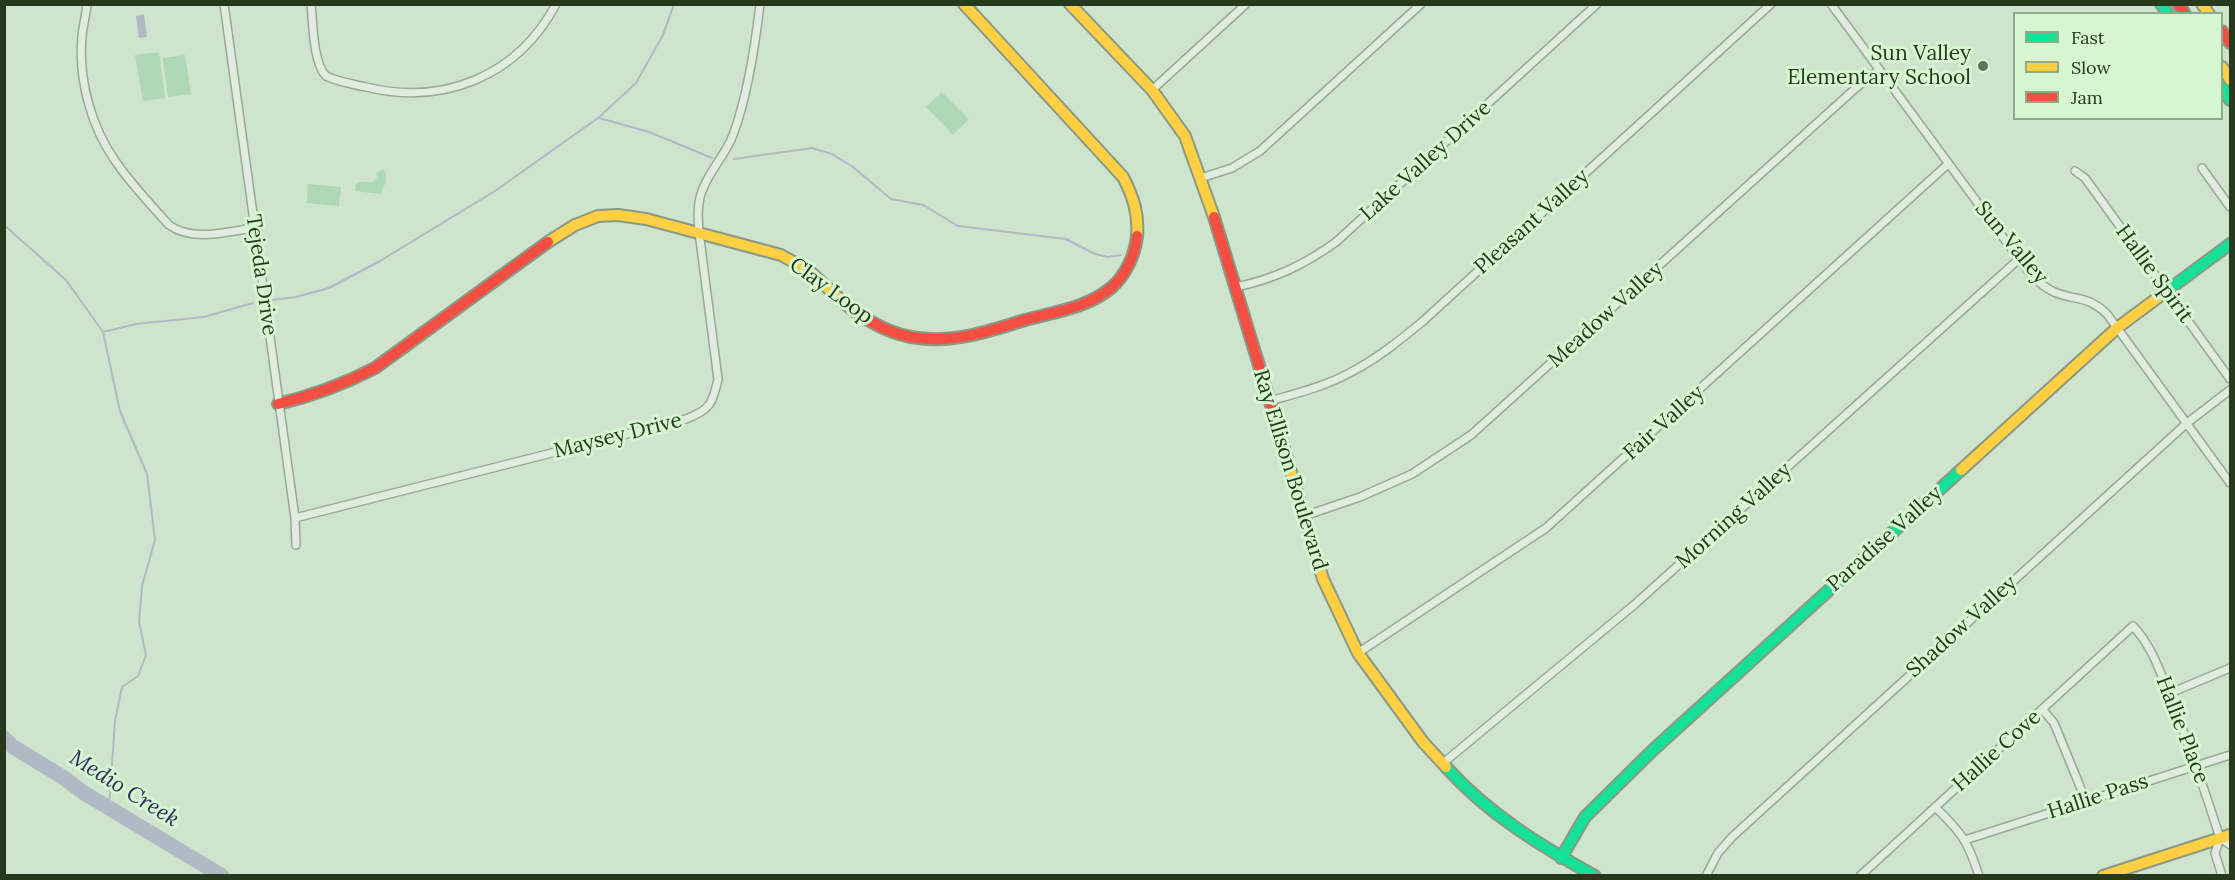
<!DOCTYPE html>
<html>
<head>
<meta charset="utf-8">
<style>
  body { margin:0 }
  #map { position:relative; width:2235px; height:880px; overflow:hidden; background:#cee4cc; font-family:Lora,serif }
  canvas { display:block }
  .frame { position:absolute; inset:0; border:6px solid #26391d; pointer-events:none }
  .legend { position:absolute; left:2013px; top:12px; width:210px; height:108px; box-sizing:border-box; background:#d5f6d1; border:2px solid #8faa89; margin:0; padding:8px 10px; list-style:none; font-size:18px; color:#26391d }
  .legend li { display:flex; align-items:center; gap:12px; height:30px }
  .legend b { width:30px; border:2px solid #8faa89 }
</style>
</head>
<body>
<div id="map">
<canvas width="2235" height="880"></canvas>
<div class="frame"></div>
<ul class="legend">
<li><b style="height:8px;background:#16e098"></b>Fast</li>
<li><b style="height:8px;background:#ffcf43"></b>Slow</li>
<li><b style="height:8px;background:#f24e42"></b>Jam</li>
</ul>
</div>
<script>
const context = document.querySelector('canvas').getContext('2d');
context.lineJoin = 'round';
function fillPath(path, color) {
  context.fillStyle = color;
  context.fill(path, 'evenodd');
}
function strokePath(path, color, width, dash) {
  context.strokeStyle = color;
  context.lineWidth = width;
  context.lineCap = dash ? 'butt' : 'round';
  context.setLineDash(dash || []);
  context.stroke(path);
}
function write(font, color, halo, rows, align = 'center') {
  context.font = font + ' Lora,serif';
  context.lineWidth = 6;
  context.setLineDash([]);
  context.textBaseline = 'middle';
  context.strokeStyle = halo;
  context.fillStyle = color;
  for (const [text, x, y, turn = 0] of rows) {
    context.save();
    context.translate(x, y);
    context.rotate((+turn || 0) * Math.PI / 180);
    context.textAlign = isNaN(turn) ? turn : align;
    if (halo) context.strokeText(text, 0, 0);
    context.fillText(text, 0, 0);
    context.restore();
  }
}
const green = new Path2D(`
  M159,52L165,98L143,101L135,55Z
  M185,55L191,94L168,97L163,58Z
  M942,92L969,119L953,135L926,107Z
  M383,169L386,174V182L380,194L355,191L356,184L359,182H373L377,178L376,173Z
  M308,184L341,187L339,206L307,203Z`);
const water = new Path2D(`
  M144,14L147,37L139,38L136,16Z`);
const stream = new Path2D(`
  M599,118L649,132L712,158
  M734,159L812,148L832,154L853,167L891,199L923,205L958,226L1066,239L1095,254L1108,257L1121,255
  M4,225L66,280L103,332L120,411L147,474L155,540L142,586L139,622L146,655L138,676L122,687L115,721L109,808
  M272,300L296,297L329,288L380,261L495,191L598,118L636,83L663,35L674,4
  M103,332L136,324L204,317L253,303`);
const river = new Path2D(`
  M4,738L12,746L64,778L84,793L222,876`);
const street = new Path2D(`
  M87,4C86,15 83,26 82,36C78,79 91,127 116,162C131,184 151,205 169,225C193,242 226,232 254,228
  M224,4L295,518L296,545
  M311,4C313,23 313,63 326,76C338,82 353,84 366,87C444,106 518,76 556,4
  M1831,4L2019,259C2029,272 2039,285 2054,292C2076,301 2087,295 2107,314L2230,483
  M1152,90L1246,4
  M2202,168L2230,207
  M2075,171L2085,178L2230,379
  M1201,178L1232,168L1260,151L1421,4
  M1236,287C1274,279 1304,265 1336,242L1597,4
  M1270,401C1298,393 1327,386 1353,371C1378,358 1400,340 1422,322L1771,4
  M1304,516L1360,497L1412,474L1471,435L1857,87L1879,70
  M295,518L686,419C710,410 713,403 718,379L699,232C698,219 697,204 702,191C709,171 725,156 733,135C748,95 755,47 760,4
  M1358,653L1546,528L1948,164
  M2168,694L2230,668
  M2042,709L2054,723L2086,801
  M1442,764L1634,605L2019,259
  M1935,807C1961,832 1968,841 1979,876
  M1965,840L2230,755
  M1706,876L1718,853L1732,837L2187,423L2230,390
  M1860,876L2133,626C2152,646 2161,674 2171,699C2189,745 2205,791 2220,838
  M2222,876L2215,853L2220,838L2230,845`);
const fast = new Path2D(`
  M2161,4L2168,14
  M2222,87L2230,100
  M2160,296L2230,244
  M1446,767C1488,814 1541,846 1595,876
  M1561,858L1585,817L1653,750L1961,470`);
const slow = new Path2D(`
  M964,4L1123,177C1133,196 1139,214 1137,236
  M1070,4L1152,90L1185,136L1214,217
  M2202,4L2209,14
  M2222,67L2230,80
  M548,242L575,225L598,216L618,215L646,219L781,255L808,270L844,303
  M1280,435L1323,579L1358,653L1423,742L1446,767
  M1961,470L2117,328L2160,296
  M2103,876L2230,835`);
const jam = new Path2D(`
  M2178,4L2185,14
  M2222,31L2230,43
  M1214,217L1280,435
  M844,303C865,320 890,335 918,338C955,343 990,331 1025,320C1054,312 1087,308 1111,288C1126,275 1135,255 1137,236
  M278,404C312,396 344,384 375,368L548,242`);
const markers = [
  [1983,66,6,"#61755a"]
];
const poiNames = [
  ["Sun Valley",1971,54],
  ["Elementary School",1971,78]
];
const streetNames = [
  ["Lake Valley Drive",1426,161,-42],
  ["Pleasant Valley",1532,222,-42],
  ["Sun Valley",2011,243,50],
  ["Hallie Spirit",2154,274,54],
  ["Tejeda Drive",261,275,82],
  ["Clay Loop",831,291,36],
  ["Meadow Valley",1606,315,-42],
  ["Fair Valley",1664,423,-42],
  ["Maysey Drive",618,436,-14],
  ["Ray Ellison Boulevard",1290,470,73],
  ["Morning Valley",1734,516,-42],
  ["Paradise Valley",1885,539,-42],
  ["Shadow Valley",1962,627,-42],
  ["Hallie Place",2182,730,69],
  ["Hallie Cove",1997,751,-42],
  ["Hallie Pass",2098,797,-18]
];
const waterNames = [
  ["Medio Creek",124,789,32]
];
fillPath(green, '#afd8b7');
fillPath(water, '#b1b9c4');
strokePath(stream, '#b1b9c4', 2);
strokePath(river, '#b1b9c4', 15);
strokePath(street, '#99a995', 10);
strokePath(fast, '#899985', 14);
strokePath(slow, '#899985', 14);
strokePath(jam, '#899985', 14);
strokePath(street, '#dfecde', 7);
strokePath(fast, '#16e098', 10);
strokePath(slow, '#ffcf43', 10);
strokePath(jam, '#f24e42', 10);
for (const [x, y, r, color] of markers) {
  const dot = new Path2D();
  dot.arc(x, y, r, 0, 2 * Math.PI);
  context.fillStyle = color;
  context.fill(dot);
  strokePath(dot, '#d5f6d1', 2);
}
write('21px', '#26391d', '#d5f6d1', poiNames, 'right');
write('21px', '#26391d', '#d5f6d1', streetNames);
write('italic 22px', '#312c59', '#d5f6d1', waterNames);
</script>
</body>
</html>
